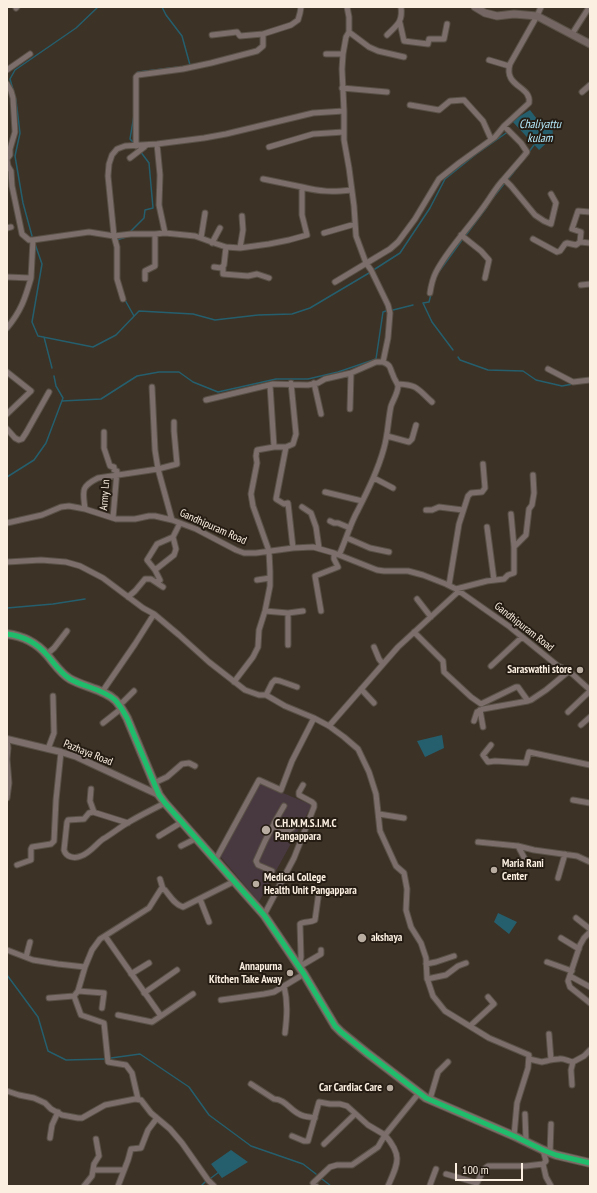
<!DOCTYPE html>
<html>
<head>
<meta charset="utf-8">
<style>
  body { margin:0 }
  #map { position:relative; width:597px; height:1193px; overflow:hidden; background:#3c3226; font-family:"PT Sans Narrow",sans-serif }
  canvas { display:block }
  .frame { position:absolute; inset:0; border:8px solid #fbefe1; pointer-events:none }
  .scale { position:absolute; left:455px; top:1163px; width:68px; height:18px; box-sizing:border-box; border:2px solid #fbefe1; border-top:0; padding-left:5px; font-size:12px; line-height:14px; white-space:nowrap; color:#fbefe1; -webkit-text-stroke:3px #251c13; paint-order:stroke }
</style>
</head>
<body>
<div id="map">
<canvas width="597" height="1193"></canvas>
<div class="frame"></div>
<div class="scale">100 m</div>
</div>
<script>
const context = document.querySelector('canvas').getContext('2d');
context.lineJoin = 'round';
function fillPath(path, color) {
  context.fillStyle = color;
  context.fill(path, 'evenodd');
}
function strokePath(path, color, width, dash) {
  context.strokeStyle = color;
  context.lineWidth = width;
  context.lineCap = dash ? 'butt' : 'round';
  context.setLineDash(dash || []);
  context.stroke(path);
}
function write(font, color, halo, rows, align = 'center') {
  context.font = font + ' "PT Sans Narrow",sans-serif';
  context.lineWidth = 4;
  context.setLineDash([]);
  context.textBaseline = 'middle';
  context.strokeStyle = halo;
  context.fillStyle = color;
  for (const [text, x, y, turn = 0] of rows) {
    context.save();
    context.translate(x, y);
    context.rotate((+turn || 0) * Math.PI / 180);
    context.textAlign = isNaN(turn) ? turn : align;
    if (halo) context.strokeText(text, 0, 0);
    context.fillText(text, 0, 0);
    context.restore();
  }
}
const medical = new Path2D(`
  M259,783L312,805L259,902L219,855Z`);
const water = new Path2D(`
  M530,110L537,119L552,122L553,137L539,150L512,121Z
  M442,735L444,748L425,757L417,741Z
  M498,913L517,922L509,934L494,922Z
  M231,1150L248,1162L222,1178L211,1164Z`);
const stream = new Path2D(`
  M162,7L166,15L182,36L190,65
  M138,72L187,66
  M133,142L130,139L134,115
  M528,153L534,145
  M509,178L520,164
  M492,199L504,184
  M131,231L144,218L145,210L153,208L149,163L140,151
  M466,235L487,207
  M32,236L23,203L15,156L20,133L16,100L10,79L15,70L76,28L98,7
  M117,240L126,237
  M35,244L42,264L32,322L38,336L93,347L116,335L139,311L193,314L215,320L258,315L292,314L310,308L369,273
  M375,269L400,253L430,208L445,179L475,155L509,131
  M438,273L462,240
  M125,300L134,316
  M423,303L429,302L431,294
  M423,303L432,322L453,350
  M393,310L413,305
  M44,337L52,368
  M458,357L460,360L488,370L523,371L536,380L562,386L573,384
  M62,401L101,399L137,376L159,372H179L193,382L218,392L276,379H308L338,372L376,359L383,312L386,311
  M7,477L34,460L46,443L63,398L56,386L54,376
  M7,608L53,604L85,599
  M7,975L38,1017L48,1051L66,1060L104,1059
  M111,1058L140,1054L189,1087L209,1115L251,1146L303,1164L316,1174
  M211,1178L219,1172
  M322,1179L331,1186
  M201,1186L205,1182`);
const minor = new Path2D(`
  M16,8L17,7
  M400,23L404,41L428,44L429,39H444L447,24
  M349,32L369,47L378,51L404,57
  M572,34L588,9
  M212,35L237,32L240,36L263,34L291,25L298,20L300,13L301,7
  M387,35C397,25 403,22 401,7
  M326,54H343
  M489,60L509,66
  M7,70L30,54
  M7,84L11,91L13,98L15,132L10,149V155L7,159
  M342,88L387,92
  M582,92L590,85
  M410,105L439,110L450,101L464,100L483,121L491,139
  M504,126L521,143L527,152L523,157L504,179
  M157,144L160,175L159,205L165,233
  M136,146V77L138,75L183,69L211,63L257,51L263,46V34
  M269,147L313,134L344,132
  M130,158L147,145
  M7,160L8,166L11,171L12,186L22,234L29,240H33
  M263,179L302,187
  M590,212L578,211L572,229L581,232L580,242L590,243
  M7,228L11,227
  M324,233L355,224
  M461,235L481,251L489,260L485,278
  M201,238L205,213
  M533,239L557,252L560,251L565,244L567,243L576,245L580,242
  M212,243L220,228
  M240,248L243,230L242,216
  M214,267L221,268L224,265L226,247
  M223,267V274L248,276L257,274L269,278
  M7,277L31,278L33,240L89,232L114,236L131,234H155L165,233L195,236L217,244L226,247L240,248L269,244L289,240L307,235L302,215V187C321,192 333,192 352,190
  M145,279V271L155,266V234
  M335,282L390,249L398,242L415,219L439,179L459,163L495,137L504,126L529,103C532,86 503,87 510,64L537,16L541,7
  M581,285L590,284
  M430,293C431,286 433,278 436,272C448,249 467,230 482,209C490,199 495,188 504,179L511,186L535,215L544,221L551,224L556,203L551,194
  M123,299L117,279V247L114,236L108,176L109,164L112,155L117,149L125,146L157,144L204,138L226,134L313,113L344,111
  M7,328C21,311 25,299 31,278
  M548,369L573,382L590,380
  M7,372L31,391L7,414
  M314,383L321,414
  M398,384C419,385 417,389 432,402
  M270,385L274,447H286L293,444L296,434L291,383
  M152,387L155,450L158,469L172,520
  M206,400L273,384L308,385L318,383L325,379L351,373L376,362H383
  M350,409L351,373
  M7,429L15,438L19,440L22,439L26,433L49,392
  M104,432V448L110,466L114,467V470L117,471L113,518
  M387,436L409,442L412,439L416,425
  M286,447L276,499L284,504L288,503L293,548
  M374,478L393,488
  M325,492L362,501
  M302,507L311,513L316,527L319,548
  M85,509C83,491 80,487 98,478L158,469L177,464L174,431V422
  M426,510H432L439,507L463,510
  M511,514L514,547
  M330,521L334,523H338L350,528
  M7,523L42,515L61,507L69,506L85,509L116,519H135L149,516H155L172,520L196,529L236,550L244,553H256L293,548L313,547L334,553L377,570L384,571H408L423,575L446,584L456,589L510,627L558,666L569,671L590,690
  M487,527L494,580
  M347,538L370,548L389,552
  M339,555C346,540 350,524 358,510C368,490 378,470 384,448C388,434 388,420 391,406C393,400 398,393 398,386C397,382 394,379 393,375C389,367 392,366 383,362L388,338L390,313L388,305L371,270L366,263L356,236L354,206L349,168L344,140V111L342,69L343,54L346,37L349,32V17L347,7
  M7,562L41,560L66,562L80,566L103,578L143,608L154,614L179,635L209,662L245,690L259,695H266L285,706L314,718L329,726L344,737L358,749L369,772L376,794L380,831L396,866L404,873L407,889L406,910L411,927L421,943L426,958L427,978L433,996L445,1011L489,1038L529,1055L528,1068L517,1103L514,1136
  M155,570L174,555L176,549L173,537
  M257,580L270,578
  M156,582L160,580L155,570L147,560L157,544L173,537L180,523
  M449,585L459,524L468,496L471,493L482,492L485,488L483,464
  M456,589L487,581L504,579L508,575L514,573V547L526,535L529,509L532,505L534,493L533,475
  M128,597L135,591L145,579H151L163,587
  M417,599L431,617
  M265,611L288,613L303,611
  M321,611L315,576L338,567L334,559V553
  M288,613V645
  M414,632L443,661L444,672L471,697L481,704L516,687H518L528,701L531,700L546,690L569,671
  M374,647L379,659L383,664
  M47,654L54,648L67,631
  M491,666L522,637
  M234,682L253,657L258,647L259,630L265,611L270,586V571L269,551L253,506L251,494L257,463L256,456L257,450L274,447
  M361,689L374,703
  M102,692L135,644L154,614
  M266,695L272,683L275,680L280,681L297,687
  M118,704L123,702L134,691
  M480,710L483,727
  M568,712L590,691
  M474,721L477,712L483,709L528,701
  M103,723L122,708
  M581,725L590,717
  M329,726L398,647L459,591
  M7,739L8,748L7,759L9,783L7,798
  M491,745L483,755L488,762L495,761L526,763L529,752L590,765
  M48,749L54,733L53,696
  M154,783L167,777L182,764L189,763L195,766
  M91,789L90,801L94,812
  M573,800L590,803
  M284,806L274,823L275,827C288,833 289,832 299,822L307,824
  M379,814L404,818
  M128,823L93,812L89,813L84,819L68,820L67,822L64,850C66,857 74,859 81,856C90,853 96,844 103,839C112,834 120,827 129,822C141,815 153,809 165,803
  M159,836L182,822
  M478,842L518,846L534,850L577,856L590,862
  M181,846L197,838
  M518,846L526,861L525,864
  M216,859L259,780L281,790L292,761L314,718
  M17,865L31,860V849L32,847L51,844L54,841L56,800L61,752
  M272,871L258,865L256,861L265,841L274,824
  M558,878L565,854
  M160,879L163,889
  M200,899L209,922
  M264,915L294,858L314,807V804L312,802L299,795V792L303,785
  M576,918L590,929
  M590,932L584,938L580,945L568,981L570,987L590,1003
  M105,936L161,1016L193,994
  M561,938L579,949
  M7,950L33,960L58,964L85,967L92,950L100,939L149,908L161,889L165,890C170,896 175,905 183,907L235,881
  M26,957L30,942
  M547,962L572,971
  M426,964L436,962L454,956
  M299,966L301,957L300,924C304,921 310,923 315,920L319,891
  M299,967L321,954V950
  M131,974L149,963
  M570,976L590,987
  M427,979L446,975L458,966L466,963
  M284,986C288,1002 287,1016 285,1033
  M78,991L85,967
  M144,993L177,970
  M74,996L81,1015L104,1023L108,1062L126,1065L132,1073L138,1099
  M49,998L74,996L78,991L104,993L102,1008
  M221,1000L264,994L274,992L304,974
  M118,1015L152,1022L161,1016
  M470,1026L494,1004L488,997
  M549,1034L551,1060
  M529,1059L542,1062C547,1061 553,1059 559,1059C563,1058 568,1061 573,1062L584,1056L590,1050
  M251,1084L274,1099C285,1099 290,1110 299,1114C304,1117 310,1117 315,1118
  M572,1085L571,1070L573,1062
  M7,1091L19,1095L34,1098L45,1103L51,1109L62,1115L78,1118H82L105,1105L135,1099L141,1100L151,1113L170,1129L182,1143L208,1180L214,1186
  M430,1099L438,1072L448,1062
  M525,1114L526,1141
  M292,1136L304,1141H308L319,1102L330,1104H340L347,1106L368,1125L385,1135L378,1147L352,1165H337L330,1167L313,1183L316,1186
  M50,1138L52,1125L58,1112
  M324,1144L355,1114
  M550,1153L551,1124
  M543,1164L546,1177L551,1186
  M93,1170H124
  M446,1174L477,1183L484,1169L488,1166H526L543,1164L546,1161L543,1150
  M430,1185L436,1169
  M84,1186L92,1176L94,1164L99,1156L96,1139
  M118,1186L128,1160L131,1149L141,1148L148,1130L157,1118
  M388,1186C398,1163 403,1156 385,1135L419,1093`);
const tertiary = new Path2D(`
  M7,739L61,752L77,757L159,795`);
const secondary = new Path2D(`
  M475,7L485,13L497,16L514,14L537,16L590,44`);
const primary = new Path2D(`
  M7,634C23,636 36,642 47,655C54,663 60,673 70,679C84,687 103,689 115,700C120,705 123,711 127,718L159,795L165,803L264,915L304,974L335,1026L341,1032L367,1053L426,1098L514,1136L543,1150L556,1155L590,1163`);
const bus1 = new Path2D(`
  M7,634C23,636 36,642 47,655C54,663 60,673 70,679C84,687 103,689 115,700C120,705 123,711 127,718L159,795L165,803L264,915L304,974L335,1026L341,1032L367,1053L426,1098L514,1136L543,1150L556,1155L590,1163`);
const markers = [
  [580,670,4,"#b8ada0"],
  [266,830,5,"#b8ada0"],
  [494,870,4,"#b8ada0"],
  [256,884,4,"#b8ada0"],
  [362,938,5,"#b8ada0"],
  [290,973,4,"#b8ada0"],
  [390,1088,4,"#b8ada0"]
];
const streetNames = [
  ["Army Ln",105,495,-86],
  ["Gandhipuram Road",213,527,24],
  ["Gandhipuram Road",524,627,38],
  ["Pazhaya Road",88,753,22]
];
const poiNames = [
  ["Saraswathi store",572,670,"right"],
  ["C.H.M.M.S.I.M.C",275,824],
  ["Pangappara",275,837],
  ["Maria Rani",502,864],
  ["Center",502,877],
  ["Medical College",264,878],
  ["Health Unit Pangappara",264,891],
  ["akshaya",371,938],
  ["Annapurna",282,967,"right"],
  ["Kitchen Take Away",282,980,"right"],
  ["Car Cardiac Care",382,1088,"right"]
];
const waterNames = [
  ["Chaliyattu",540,125],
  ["kulam",540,139]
];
fillPath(medical, '#48383f');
fillPath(water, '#255f6e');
strokePath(stream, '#255f6e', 1.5);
strokePath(minor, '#595046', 7);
strokePath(tertiary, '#595046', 8);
strokePath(secondary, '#595046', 9);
strokePath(primary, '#595046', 10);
strokePath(minor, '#7b6e6b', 5);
strokePath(tertiary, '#7b6e6b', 6);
strokePath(secondary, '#746662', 7);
strokePath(primary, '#7a6e67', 8);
strokePath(bus1, '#20bc6c', 5);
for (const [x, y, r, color] of markers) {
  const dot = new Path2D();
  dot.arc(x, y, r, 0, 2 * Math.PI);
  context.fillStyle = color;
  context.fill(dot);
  strokePath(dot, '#251c13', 1.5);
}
write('11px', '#fbefe1', '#251c13', streetNames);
write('bold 11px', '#fbefe1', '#251c13', poiNames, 'left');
write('italic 12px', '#b2e7f8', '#251c13', waterNames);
</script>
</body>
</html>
